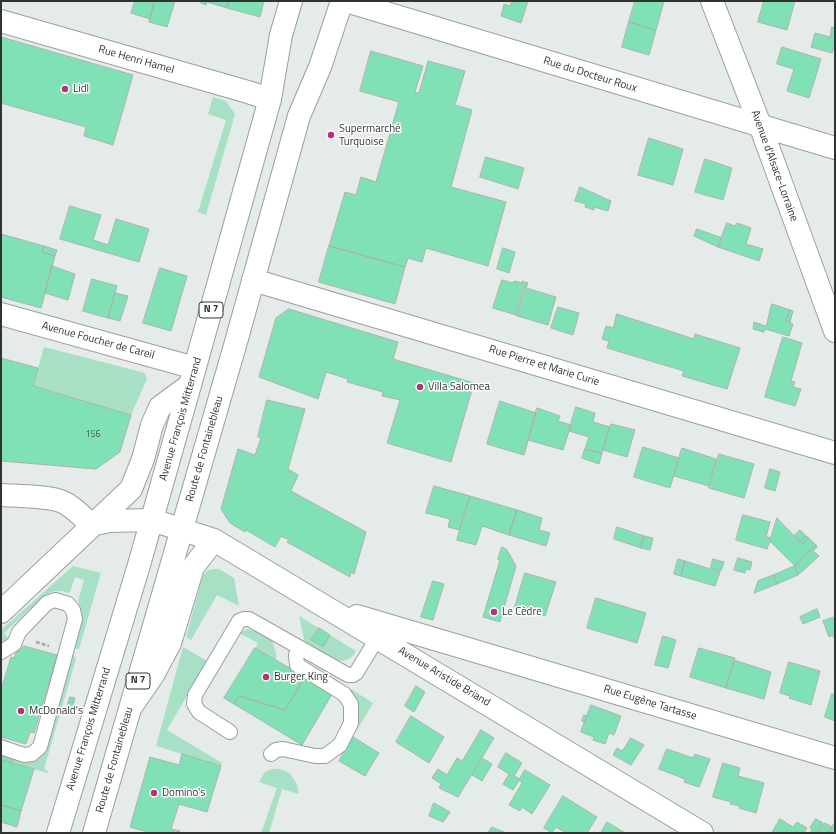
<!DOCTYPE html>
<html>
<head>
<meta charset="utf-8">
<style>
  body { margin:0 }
  #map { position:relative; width:836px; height:834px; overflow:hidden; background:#e4ebe8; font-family:"Titillium Web",sans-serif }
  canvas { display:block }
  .frame { position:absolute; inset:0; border:2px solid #303331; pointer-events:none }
</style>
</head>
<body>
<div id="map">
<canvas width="836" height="834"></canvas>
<div class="frame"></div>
</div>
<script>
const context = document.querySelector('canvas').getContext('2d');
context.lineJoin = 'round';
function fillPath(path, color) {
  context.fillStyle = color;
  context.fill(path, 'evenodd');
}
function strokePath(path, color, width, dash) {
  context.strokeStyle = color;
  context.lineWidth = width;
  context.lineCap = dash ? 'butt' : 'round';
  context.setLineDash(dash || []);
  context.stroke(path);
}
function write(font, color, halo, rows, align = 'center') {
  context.font = font + ' "Titillium Web",sans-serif';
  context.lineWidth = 3;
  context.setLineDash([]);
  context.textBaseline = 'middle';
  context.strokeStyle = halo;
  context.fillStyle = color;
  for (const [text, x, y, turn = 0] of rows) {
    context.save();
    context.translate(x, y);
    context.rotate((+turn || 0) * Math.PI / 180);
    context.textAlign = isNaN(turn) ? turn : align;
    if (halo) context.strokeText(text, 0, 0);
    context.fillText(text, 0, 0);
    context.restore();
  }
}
const green = new Path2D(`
  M213,97L226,101L235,114L206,215L198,212L226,120L208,114Z
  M44,347L145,373L147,379L131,415L33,386Z
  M73,566L101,573L79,649H73L80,619L81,611L78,601L84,580L75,577L70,592L69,593L62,591H55L51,592L43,597L4,633L8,638L7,640L1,641V630Z
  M213,569H219L234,578L239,606L217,595L191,640L186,637L203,575L207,571Z
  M299,616L356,651C344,673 320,652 305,644Z
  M247,629L255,631L272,640L277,657L275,660L255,648L258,643L239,633Z
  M183,647L207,661L167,730L222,763L221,766L156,746Z
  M71,655H74L76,659L44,769L48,771L47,773L12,763L15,757L28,760Z
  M351,689L373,703L357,730L358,708L350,692Z
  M272,769C289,767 297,779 299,794L282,789L269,833H261L277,788L259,782L265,772Z`);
const building = new Path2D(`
  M135,1H155L150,19L131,13Z
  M155,1H175L167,27L149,22Z
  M201,1H207L206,5L201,3Z
  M207,1H229L227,8L207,2Z
  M229,1H264L260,17L227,8Z
  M512,1H528L521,23L501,16L504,4L510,6Z
  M635,1H664L656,30L629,22Z
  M764,1H795L787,30L758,22Z
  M629,22L656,30L649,55L622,47Z
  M832,27L835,28V44L832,53L811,47L815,33L830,37Z
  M1,37L133,75L113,145L84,136L86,127L1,103Z
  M782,47L821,59L809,98L787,91L794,69L777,64Z
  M371,51L423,66L415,92L419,93L428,61L465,71L455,105L472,110L451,187L506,202L488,266L426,248L422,262L408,258L405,267L329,246L345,192L356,195L361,177L376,182L399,102L360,91Z
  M649,138L683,149L673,185L638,175Z
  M486,157L524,168L518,189L480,177Z
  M705,159L732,168L723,200L695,192Z
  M580,187L611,201L608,211L594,207V210L585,207L586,204L575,201Z
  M70,206L101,215L93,240L108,245L116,219L149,229L139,262L60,239Z
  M727,223L735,226L737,223L751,228L746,244L763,249L759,261L718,247Z
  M697,229L722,238L718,247L694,236Z
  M1,234L44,246L42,252L55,256L41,308L1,297Z
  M44,246L57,250L55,256L42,252Z
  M329,246L405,267L395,304L319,282Z
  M503,248L515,252L509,273L497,269Z
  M52,266L75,274L68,300L45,293Z
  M160,268L187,276L171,331L143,323Z
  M92,279L117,286L108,318L83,311Z
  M502,280L513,283L514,281L522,283V281L528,283L526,288H524L516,315L493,308Z
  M526,288L556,297L548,325L517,316Z
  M115,293L128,296L120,321L108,318Z
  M772,304L790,310L786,321L793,324L789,336L765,329L764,332L753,329L754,322L766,326Z
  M558,307L579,313L573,335L551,328Z
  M289,309L398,342L393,359L474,383L451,462L387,443L400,400L382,396L383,392L347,382L348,379L326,372L318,399L259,377L276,318Z
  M790,310L793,311L790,322L786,321Z
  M617,314L694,339L695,334L740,348L727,389L682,376L684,371L607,348L609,341L602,339L606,326L613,328Z
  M783,337L802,343L791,381L795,382L793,387L801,389L795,406L765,397Z
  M1,358L38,368L33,386L131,415L120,452L96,469L1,461Z
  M267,400L305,409L288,469L298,475L291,491L366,532L354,574L351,572L350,577L287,542L289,540L281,536L275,547L246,530L245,532L230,523L221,509L238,449L255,455L261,438L258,437Z
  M500,401L536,413L524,455L487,444Z
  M576,407L595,413L593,422L610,427L602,453L585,449L589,437L569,431Z
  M537,408L560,416L558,421L571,425L563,450L528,440Z
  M611,424L635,430L627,457L603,450Z
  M643,447L679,458L670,488L634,477Z
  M682,448L716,459L709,486L674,476Z
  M585,449L602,453L599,464L582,458Z
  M719,454L754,464L744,498L709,488Z
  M770,469L780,472L775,491L765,488Z
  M434,486L470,496L459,530L448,527L450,519L426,513Z
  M470,496L517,510L509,535L482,526L476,545L457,540Z
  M517,510L542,518L539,530L550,533L546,546L509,535Z
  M743,515L770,522L766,537L771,538L767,549L736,540Z
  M777,518L802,544L809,538L816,545L795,566L770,541Z
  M617,527L644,536L641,548L614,539Z
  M800,530L806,536L800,542L794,536Z
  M644,536L653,538L650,550L641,548Z
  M806,536L809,538L802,544L800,542Z
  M816,545L817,547L813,551L819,556L798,575L795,566Z
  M502,547L507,550L516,566L500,622L483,617L500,560L498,559Z
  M738,558L752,562L750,570L746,569L745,573L734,570Z
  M678,559L685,561L681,576L674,574Z
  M713,559L724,562L721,571L711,568Z
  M685,561L720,572L715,586L681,576Z
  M795,566L798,575L777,584L774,575Z
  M525,573L556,582L545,616L515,607Z
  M774,575L777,584L754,593L758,581Z
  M433,581L444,584L433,620L421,617Z
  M596,598L646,613L637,643L587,628Z
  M817,609L820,617L803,624L800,617Z
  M835,617V640L833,635L829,637L823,621Z
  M319,628L330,635L323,647L311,640Z
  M663,636L676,640L668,668L655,665Z
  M24,646L57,655L34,733L30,732L26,744L1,737V690L11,657L14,658L16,653Z
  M255,648L305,677L285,710L239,696L234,704L224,698Z
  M699,648L735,658L726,688L690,677Z
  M734,660L771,672L764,699L726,688Z
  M789,662L820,671L811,705L789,698L790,696L780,693Z
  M305,677L332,694L302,745L234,704L239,696L285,710Z
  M416,686L425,692L414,712L405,706Z
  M832,694L835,695V721L825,717Z
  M70,697L75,698L71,712L66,711Z
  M591,705L621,716L614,735L609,733L605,744L593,740L594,737L581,732Z
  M584,715L587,716L585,722L582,721Z
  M411,716L444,737L429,763L396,742Z
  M481,730L494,738L458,797L439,788L441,784L432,778L438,769L447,775L457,758L462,761Z
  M353,737L379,753L365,776L339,761Z
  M631,738L644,745L631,765L613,755L617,748L622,751Z
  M667,749L693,758L695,754L710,759L699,787L684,782L685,779L659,769Z
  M1,752L15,757L12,763L1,760Z
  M506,753L522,763L514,776L520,779L513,790L503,784L509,774L498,767Z
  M182,754L221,766L207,812L179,804L171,829L180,831L179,833H151L130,827L150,757L179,765Z
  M482,758L492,764L482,781L472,775Z
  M1,760L34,769L21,811L1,805Z
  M723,763L740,768L738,776L764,783L756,813L739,808L740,806L730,804L731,802L713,797Z
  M525,770L550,785L532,814L522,807L520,811L509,805L522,783L519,780Z
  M563,796L597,817L587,833H566L556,827L552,833L544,828Z
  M434,803L450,812L443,822L429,816Z
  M1,805L21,811L17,827L1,822Z
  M780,819L793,827L797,822L807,828L804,833H772Z
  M816,819L823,823L817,833H812L811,832L812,829L810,828Z
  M607,822L625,833H601Z
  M835,822V833H828L832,827Z
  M825,823L832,827L828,833H818Z
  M492,827L506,833H488Z`);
const path = new Path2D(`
  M36,642L49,646`);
const lane = new Path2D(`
  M1,652L14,644L19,632L47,603L55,600L68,604L73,610L75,619L40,747L32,754L24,755L1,747
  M230,732L199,712L194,704L195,695L239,621L244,619H249L348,675H353L356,673L378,637
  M271,754L276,750L283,749L315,756H325L340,745L351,723V704L344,694L297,665L296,655L299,648`);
const street = new Path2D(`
  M346,1L835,148
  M1,21L248,92L270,99
  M253,280L835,453
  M1,314L195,368
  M1,495C16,496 50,496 63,502C74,507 83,517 91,525
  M91,525L109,521L152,520L214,540L702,833
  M1,612L131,489L143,459L152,425L160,407L190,385
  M357,616L835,758
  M133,704L153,675L170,643L193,567L214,540`);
const secondary = new Path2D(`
  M712,1L760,125L835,331`);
const primary = new Path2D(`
  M58,833L139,565L190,385L270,99L281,35L291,1
  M94,833L236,342L299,116L320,67L342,1`);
const markers = [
  [65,89,4,"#b5327a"],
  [331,135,4,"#b5327a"],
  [420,387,4,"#b5327a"],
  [494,612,4,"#b5327a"],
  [266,677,4,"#b5327a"],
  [21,711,4,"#b5327a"],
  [154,793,4,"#b5327a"]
];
const numberNames = [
  ["156",93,435]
];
const shields = [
  [211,310,24],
  [138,681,24]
];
const shieldNames = [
  ["N 7",211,310],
  ["N 7",138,681]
];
const streetNames = [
  ["Rue Henri Hamel",136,60,16],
  ["Rue du Docteur Roux",590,75,17],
  ["Avenue d'Alsace-Lorraine",774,166,70],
  ["Avenue Foucher de Careil",98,341,15],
  ["Rue Pierre et Marie Curie",544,366,17],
  ["Avenue François Mitterrand",181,419,-74],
  ["Route de Fontainebleau",205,449,-74],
  ["Avenue Aristide Briand",444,677,31],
  ["Rue Eugène Tartasse",650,703,17],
  ["Avenue François Mitterrand",89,729,-73],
  ["Route de Fontainebleau",115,760,-74]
];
const poiNames = [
  ["Lidl",73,89],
  ["Supermarché",339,129],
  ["Turquoise",339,142],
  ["Villa Salomea",428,387],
  ["Le Cèdre",502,612],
  ["Burger King",274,677],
  ["McDonald's",29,711],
  ["Domino's",162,793]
];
fillPath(green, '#a8e0c5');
fillPath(building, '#7fe1b5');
strokePath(building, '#acb2af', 1);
strokePath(lane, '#999f9c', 16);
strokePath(street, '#999f9c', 24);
strokePath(secondary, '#999f9c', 24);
strokePath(primary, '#999f9c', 24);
strokePath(path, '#a5aaa8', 2.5, [4, 2]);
strokePath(lane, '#fff', 14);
strokePath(street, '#fff', 22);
strokePath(secondary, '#fff', 22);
strokePath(primary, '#fff', 22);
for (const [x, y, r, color] of markers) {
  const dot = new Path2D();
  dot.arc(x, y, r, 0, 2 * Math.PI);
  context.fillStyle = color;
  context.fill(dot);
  strokePath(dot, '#fff', 1.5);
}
write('9px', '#445e52', null, numberNames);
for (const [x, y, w] of shields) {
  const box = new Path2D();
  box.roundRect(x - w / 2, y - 8, w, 16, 3);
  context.fillStyle = '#fff';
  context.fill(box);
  strokePath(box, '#303331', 1);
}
write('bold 10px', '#303331', null, shieldNames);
write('11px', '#303331', '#fff', streetNames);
write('11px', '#303331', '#fff', poiNames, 'left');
</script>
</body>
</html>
